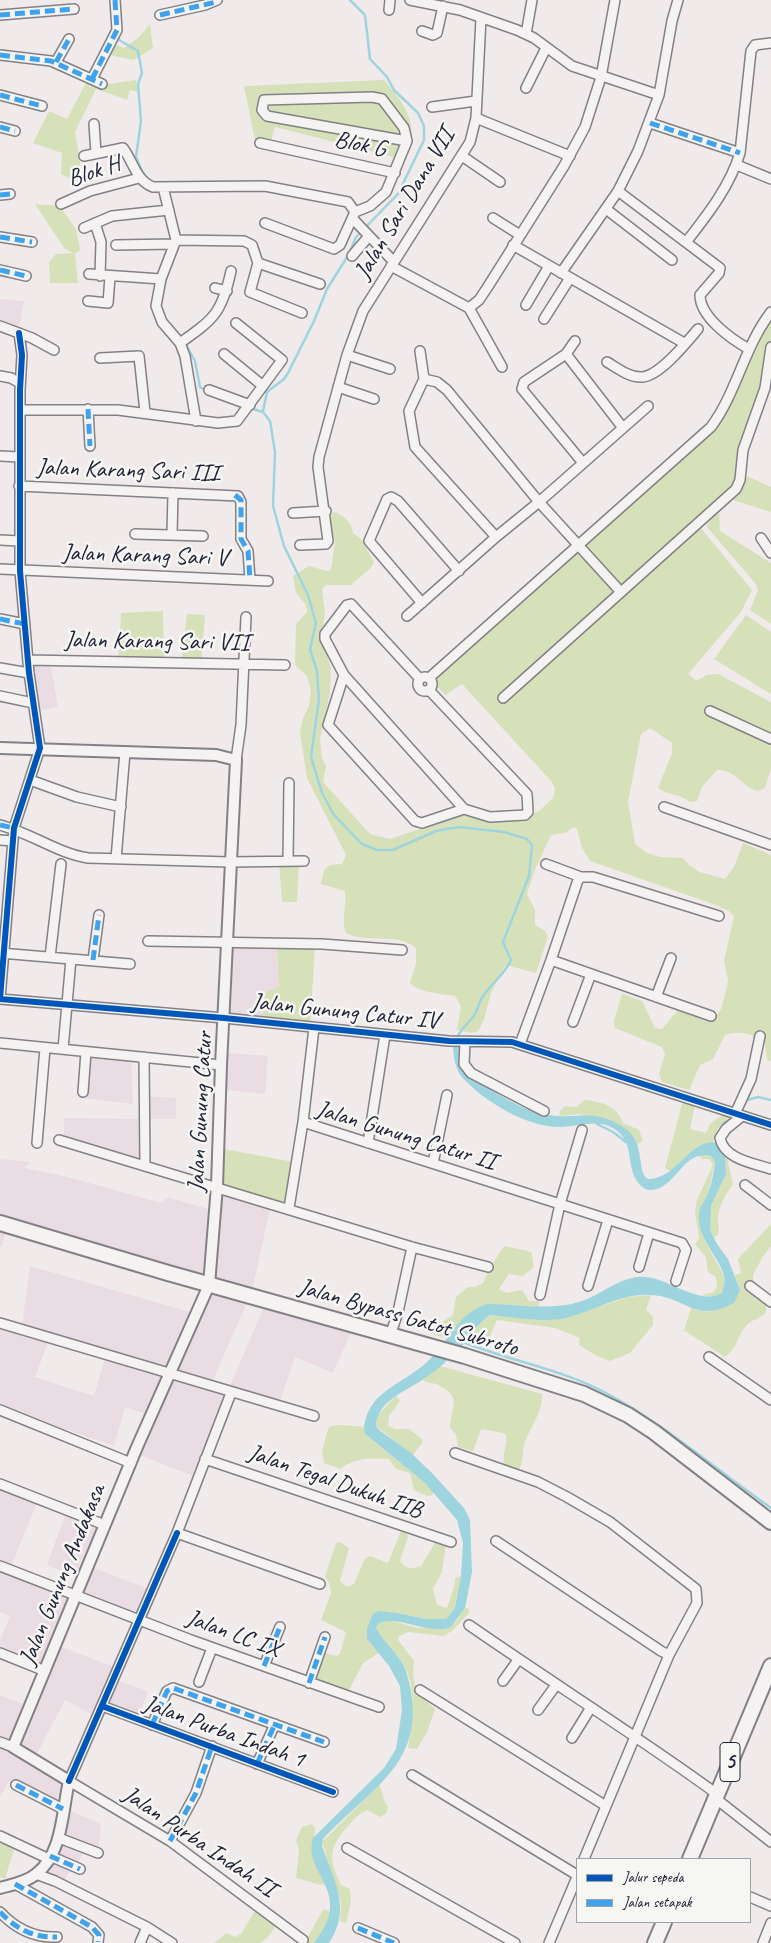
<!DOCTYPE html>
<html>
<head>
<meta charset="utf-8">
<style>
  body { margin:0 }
  #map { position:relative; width:771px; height:1943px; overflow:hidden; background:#f0eaeb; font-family:Caveat,sans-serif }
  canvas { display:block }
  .legend { position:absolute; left:576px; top:1858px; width:175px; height:65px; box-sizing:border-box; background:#f6f6f2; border:1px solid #a1a1a9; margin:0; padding:6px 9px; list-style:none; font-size:15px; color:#22223b }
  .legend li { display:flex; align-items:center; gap:10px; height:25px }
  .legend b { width:25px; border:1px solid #a1a1a9 }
</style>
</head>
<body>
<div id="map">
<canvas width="771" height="1943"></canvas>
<ul class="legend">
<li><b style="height:6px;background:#0057b8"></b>Jalur sepeda</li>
<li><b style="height:6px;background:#3ea2ec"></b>Jalan setapak</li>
</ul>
</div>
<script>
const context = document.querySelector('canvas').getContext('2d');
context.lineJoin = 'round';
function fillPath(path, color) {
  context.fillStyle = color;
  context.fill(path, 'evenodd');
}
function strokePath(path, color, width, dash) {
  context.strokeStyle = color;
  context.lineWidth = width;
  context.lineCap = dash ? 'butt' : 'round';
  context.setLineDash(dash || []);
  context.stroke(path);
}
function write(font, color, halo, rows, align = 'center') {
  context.font = font + ' Caveat,sans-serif';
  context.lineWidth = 5;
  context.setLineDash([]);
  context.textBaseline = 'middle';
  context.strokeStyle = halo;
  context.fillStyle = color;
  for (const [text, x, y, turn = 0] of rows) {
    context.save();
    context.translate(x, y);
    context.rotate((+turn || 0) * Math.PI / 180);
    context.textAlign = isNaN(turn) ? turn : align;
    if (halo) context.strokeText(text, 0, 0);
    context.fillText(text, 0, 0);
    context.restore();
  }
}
const built = new Path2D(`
  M0,299L24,301L18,332L0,327Z
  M31,656H49L58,707L36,711Z
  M227,941L277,945L279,987L262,1021L220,1017Z
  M84,1049L131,1054L133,1104L82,1098Z
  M218,1052L268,1056L265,1094L218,1089Z
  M144,1096L176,1098V1119H143L140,1164L64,1148V1118L143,1119Z
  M0,1159L30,1162L24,1168L64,1176L162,1203L166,1197L212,1210L213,1185L272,1200L252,1291L210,1387L227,1392L269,1296L356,1321L333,1373L295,1357L278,1407L236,1395L201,1479L137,1454L152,1416L125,1407L114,1446L0,1407V1327L21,1334L30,1266L200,1315L212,1289L6,1231L2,1247H0ZM48,1342L105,1358L94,1396L35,1377Z
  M0,1487L37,1503L9,1571L79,1598L86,1581L47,1565L66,1513L108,1528L92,1567L154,1591L142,1622L79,1599L59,1646L121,1670L118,1681L148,1691L137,1722L106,1710L101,1719L65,1700L33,1761L74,1784L71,1811L101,1824L98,1853L85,1848L77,1866L72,1864L63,1885L41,1877L55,1860L64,1842L71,1811L8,1782L0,1797V1695L34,1708L47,1674L0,1654V1641L10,1616L0,1612Z`);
const green = new Path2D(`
  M150,24L153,48L134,60L114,56L104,51L111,43L124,48L139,37Z
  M88,79L89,87L136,80L138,92L130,90L127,100L96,89L75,132L80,161V183L61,174L62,153L33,143L49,111L67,119Z
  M384,80C397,94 412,113 412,134C412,141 405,152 401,159L275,127L270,144L256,145L244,86Z
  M35,204L60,206L76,229L80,250L75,254L78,283H50L49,262L56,254L73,253L64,248Z
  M771,320V344L762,387L738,480L700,527L752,590L741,612L688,674L696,681L707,675L718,674L771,702V769L765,788L758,791C742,788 736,769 717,770L702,787L697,801L690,802C680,793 668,796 658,788L672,753V743L650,728L641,734L628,802L635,844L647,853L660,857L683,858L690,866L700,872L725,879L734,867L743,843L771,855V1061L767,1060L765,1045C754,1034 741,1030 725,1035L713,1059L700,1065L689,1090L662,1082L659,1074L665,1054L662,1047L615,1028L614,1021L622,994L642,1001L655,1028L662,1029L678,1010L706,1021L713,1020L721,1009L727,987L728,980L724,961L734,916L729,911L716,905L590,861L582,848L577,829L574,827L565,833L551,835L534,872L527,894L535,910V925L545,931L548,937L536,973L506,965C503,969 491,991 490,997C486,1009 486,1019 478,1031L471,1033L457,1030L461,1006L455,996C442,994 417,992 410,983L416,963V948C397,932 368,944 346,933C341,920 347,905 345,891L321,884L324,870L330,865L342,864L346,855L307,778L300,732L303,718L309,706L311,690L307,676L295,665L296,624L307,612L306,605L296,593L293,576L309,566L327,571L331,570L335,542L329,517L334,512C344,515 352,523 353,533L362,540L374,562L371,568L351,585H326L322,589L325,614L321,636L331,668L330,692L320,740L322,758L326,766L323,782L370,834L390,839L461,815L521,819L539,811L553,798L555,789L552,782L462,684L445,695L434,683L438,676L715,430C739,399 744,348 771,320Z
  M747,476L771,487V512L733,500V496Z
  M719,510L720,531L771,563V624L750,610L758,590L756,584L706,526Z
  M163,611L164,661L118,665L121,613Z
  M187,614L205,615L201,665L181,663Z
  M746,615L771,632V694L714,659Z
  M279,862L299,864L297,902H282Z
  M277,945H315L310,1030L261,1028L265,992L279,987Z
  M584,1100C601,1101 618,1107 623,1123L639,1130L643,1141L638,1144L630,1133L580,1114L559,1116L560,1111L565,1106L577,1107Z
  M686,1102L695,1105L690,1129L706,1133L710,1124L725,1113L729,1118L718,1129L713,1142L698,1146L671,1171L665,1168L682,1104Z
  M213,1147L294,1162L288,1197L282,1204L213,1185Z
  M723,1153L731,1156L728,1163L733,1184C726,1194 720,1203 718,1216C717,1224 721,1228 717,1236L713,1237L710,1230V1209L726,1174Z
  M704,1154L711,1156L715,1162L708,1194L699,1211L705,1241L725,1278L722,1293L714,1297L701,1295L714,1292L717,1286L716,1277L708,1272L706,1257L695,1244L699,1238L695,1212L697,1200L713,1165L709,1159H702L698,1155Z
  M771,1224V1246L762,1258L753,1275L754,1294L766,1303V1312C758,1321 752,1319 747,1325C737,1335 739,1346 725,1357L684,1330L691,1308C717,1317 721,1307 740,1290L735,1275L741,1273L738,1259Z
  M505,1246L531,1252L534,1267L523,1276L509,1274L499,1289L506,1293L522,1290L529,1301H539V1306L484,1305L446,1338L434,1335L435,1327L453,1315L456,1297L468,1287H475L483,1283C487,1274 498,1253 505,1246Z
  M651,1295L646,1310L653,1317V1325L630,1353L610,1361L597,1356L579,1345L580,1338L555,1328L497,1320L490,1336L479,1340L474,1345L466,1342L479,1324L490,1315L565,1318L628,1297Z
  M440,1366L542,1394C543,1411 531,1426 525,1442C521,1452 525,1464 517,1471L504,1465C502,1458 507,1445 506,1435L503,1433L481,1429L473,1451L458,1447L456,1435L450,1427C451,1406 463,1397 438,1385C432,1382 428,1384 423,1380Z
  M396,1396L400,1401L389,1416L388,1426L395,1429H409L422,1439L423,1442L413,1455L376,1426L378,1415Z
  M341,1425L364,1427L368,1437L425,1483L433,1491V1495L427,1496L414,1490L410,1473L396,1469L389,1459C374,1458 353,1457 341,1469L324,1463L322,1452L328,1429L330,1426Z
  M401,1531H406L408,1537L400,1561C407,1570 411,1569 421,1566L435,1543L446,1544L442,1572L433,1589L437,1605L447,1608L455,1584V1578L461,1576L455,1608L445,1620L426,1619L398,1613L372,1615C365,1632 366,1641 379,1653L363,1663L349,1690H342L316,1681L315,1678L322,1656L325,1653L336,1656L340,1654L346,1632L321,1620L331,1593L330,1585L325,1576L336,1543L340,1542L349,1548L340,1581L347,1587L354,1584L364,1560L370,1556L388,1563Z
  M465,1608L469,1609V1613L453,1630L444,1636L408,1632L398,1637V1640L414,1661L413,1675L417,1693L435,1709L427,1732L417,1749L408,1748C413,1723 416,1693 406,1669C399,1654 383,1643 376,1627L377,1624C393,1615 408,1629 424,1628C434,1628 445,1625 455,1623Z
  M379,1785C384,1793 382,1800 388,1807L386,1814L380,1817L367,1810C357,1814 353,1821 346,1828C328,1850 329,1859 341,1885L350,1889L351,1902L346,1923L340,1921L341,1902L322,1842Z
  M312,1824L315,1828L313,1855L325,1884L321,1885L296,1878L299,1850L296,1840L302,1827Z
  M0,1837L16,1843L5,1879L0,1877Z
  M256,1909L265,1914L267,1919L277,1924L268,1937L260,1943H214L227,1933L235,1937L241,1934Z
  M324,1909L330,1912L324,1931L314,1943H303C312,1933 316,1920 324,1909Z`);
const water = new Path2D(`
  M453,1044H461C463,1054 468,1072 476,1079C492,1092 528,1113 548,1115C580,1120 593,1107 626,1129C646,1143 636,1172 648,1179C678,1180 692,1133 720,1144L725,1157L726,1174L711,1206L710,1230L717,1244L728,1259L740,1290L734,1303C694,1324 687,1297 651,1295C621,1293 595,1311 566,1318C541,1323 514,1317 490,1315C476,1324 470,1339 459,1349C448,1360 436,1371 424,1379C406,1391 377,1401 376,1426L379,1430L410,1452L431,1472L464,1508L470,1520L472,1572L465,1608L451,1627C427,1636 396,1613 378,1624L376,1627C383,1643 401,1655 406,1671C433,1760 375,1784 323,1839L322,1846C334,1880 352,1909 329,1943H314C356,1891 302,1875 313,1838L384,1768L396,1749L402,1710L400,1686L389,1666L367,1639V1629L372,1615L378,1611L398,1613L426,1619H446L455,1608L461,1576L463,1543L457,1520L425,1483L365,1434C362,1425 367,1413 372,1405C386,1386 410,1378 427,1362C447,1344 459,1311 488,1304C518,1304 550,1311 579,1302C600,1296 616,1279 638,1277C666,1274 696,1307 722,1293L725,1279C720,1256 697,1240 699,1214C699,1206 706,1200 708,1193C712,1183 714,1172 715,1162L711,1156C681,1148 674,1197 645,1189C620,1171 641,1141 609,1126C594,1120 575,1127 559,1127C527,1127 483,1101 462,1077C455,1069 453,1054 453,1044Z`);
const stream = new Path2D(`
  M118,36L119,40L138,51L142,73L138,84L141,121L136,157L142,171L150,182
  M171,264L175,253
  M171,326L182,338
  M185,343L195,361L200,387L208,392
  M250,408L263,412L270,421L275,452L273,506L284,546L308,595L316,623L310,649L317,671L319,699L311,757L322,793L334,815L362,844L377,850H393L436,831L459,827L504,832L527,839L532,845L529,876L503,942L511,960C503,977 493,981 483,996C479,1002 478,1009 475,1014C470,1023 459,1029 457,1039
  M263,411L267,392L284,379L288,373L314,321L327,289L349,254L356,237L398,194L424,140V126L418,113L394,90L387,77L370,59L365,15L350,0
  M744,1101L758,1097L771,1100
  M495,1102L509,1111
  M597,1124L613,1132L626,1142
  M720,1130L724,1123L732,1119
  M463,1342C510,1361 561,1369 606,1393C666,1425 716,1470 771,1508`);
const minor = new Path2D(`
  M410,0L460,10L517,30L534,38L572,66L659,95
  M389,10L390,0
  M0,15L74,9
  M160,15L205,5L217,0
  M422,31L433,35L437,33L443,6
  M526,34L532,0
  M0,55L51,61L102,84
  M56,62L69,39
  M92,79L117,30L115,0
  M526,88L546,48
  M0,95L42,106
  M432,107L476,101
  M476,118L570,156
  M650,123L740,153
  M94,124L96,153
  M0,127L15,131
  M260,143L395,173
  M84,156L123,148C133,161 136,181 153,187L265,186L348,202L355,212L340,245L334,249L265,223
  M462,156L500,182
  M737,165L771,179
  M163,187L176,240L161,279L156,306L162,322L180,343L185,356L196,421
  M618,191L720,268L719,273L700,295C700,317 731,339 749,349
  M0,195L10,194
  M61,204L90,191L139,178
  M606,209L672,260
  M355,212L370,206L386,192L407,141L404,128L382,99L372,97L264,100L262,110L267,116L407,141
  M493,218L520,235
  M353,219L394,262
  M95,223L101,242L100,276
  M84,228L112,216L169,210
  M0,237L32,242
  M176,240L244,241L252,245L258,263
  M687,241C708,214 730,186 740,153L751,51L755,45L771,43
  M116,245L173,244
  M513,245L684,343
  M352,256L369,236
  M258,263L250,292L302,313
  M258,263L320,284
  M391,266L469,308
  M0,270L26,276
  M561,273L618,191L638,151L659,95L672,21L678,0
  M89,274L161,279
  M215,288L227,291
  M88,301L108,303L110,277
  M526,305L549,266
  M469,308L479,300L487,288L564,166L585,127L601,77L615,0
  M469,308L502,367
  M544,319L570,278
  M0,326L32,338L54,350
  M19,333L22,355L20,390V571L29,673L40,748L14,828L0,999L224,1018L449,1041L512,1042L771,1125
  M575,341L566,354L524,382L522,389L583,463
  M180,343C214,319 222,313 231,271
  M420,351L424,379L437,382L447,390L539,502L620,591
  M224,354L263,386
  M566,354L623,428
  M347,355L390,369
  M100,358L139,356L145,412
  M607,362C617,368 630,378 642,377C660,376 687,342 698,329
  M0,376L11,378L20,383
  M424,379L409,411L415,447L496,537L539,502L648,406
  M338,387L374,399
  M209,390L250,405
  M88,409L90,446
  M20,410H118L218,423L237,421L282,360L236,323
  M0,456L19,457
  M19,486L238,496L241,502V539L248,551L250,580
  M293,513L326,511
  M135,534L203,536
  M172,534L173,493
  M761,538L771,553
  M0,540L19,541
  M300,545L326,544L328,541L318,467L319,457L347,355L363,311L470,142L476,118L481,18
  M0,569L268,581
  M422,603L369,541L387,499L391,497L398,501L459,571
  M407,616L496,537
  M0,619L25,624
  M28,660L285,665
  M0,668L29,673
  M344,675L328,725L415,821L422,823L464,809
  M418 684a7 7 0 1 1 14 0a7 7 0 1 1-14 0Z
  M429,678L711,427C737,392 744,347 771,312
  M420,679L351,604L347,605L325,634V639L344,675L464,809L490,817L525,815L528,812L527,794L429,690
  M0,696L33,703
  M503,698L736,489L740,480L743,450L765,388L771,347
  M710,711L771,739
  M236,760L241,725L246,617
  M30,780L77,797L121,807
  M664,807L771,845
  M0,825C31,833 57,853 88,858L230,862L304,861
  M0,840L13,841
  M116,859L125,752
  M288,861L289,783
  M546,864L581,877H593L719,916
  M148,941L322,944L402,950
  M0,953L130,964
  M50,957L61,864
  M93,960L99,915
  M551,960L711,1016
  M656,997L671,958
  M573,1022L591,974
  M465,1042L464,1064L471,1073L544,1111
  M0,1043L221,1065
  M520,1044L551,960L578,880L581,877
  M63,1049L71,959
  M144,1057L145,1164
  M83,1092L86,1052
  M735,1114L751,1079L760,1036
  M742,1116L726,1129L720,1138C724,1159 753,1163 771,1169
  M303,1122L682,1243L686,1250L676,1281
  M59,1140L412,1247L488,1267
  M37,1143L45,1048
  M368,1143L385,1035
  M433,1163L447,1095
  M745,1185L771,1205
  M289,1208L303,1122L314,1028
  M639,1267L649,1233
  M588,1286L608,1220
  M750,1286L771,1302
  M540,1295L560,1204L582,1130
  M0,1323L314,1416
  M390,1336L398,1312L412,1247
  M709,1357L771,1400
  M231,1393L177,1533L69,1781L170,1841L303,1940
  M0,1410L131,1463
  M455,1453L538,1482L567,1497L610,1522L696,1589L697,1603L669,1655L661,1651L496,1541
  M205,1459L451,1542
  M0,1484L105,1525
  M177,1533L320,1584
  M0,1566L191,1640L379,1707
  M469,1625C551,1682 636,1735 717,1794
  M0,1653L45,1671
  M264,1666L280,1627
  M503,1681L518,1660
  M199,1682L212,1648
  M309,1683L325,1637
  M420,1690L606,1806
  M102,1706L333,1792
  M538,1710L556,1685
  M152,1725L167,1691L173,1688L324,1742
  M572,1738L590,1709
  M0,1742L13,1747
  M257,1764L275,1724
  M412,1775L577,1875
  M16,1785L63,1809
  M715,1798L771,1842
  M0,1836L49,1859
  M59,1838L98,1853
  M170,1841L196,1793L212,1746
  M347,1848L515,1943
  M50,1856L80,1869
  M584,1859L669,1655
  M36,1874L55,1881L147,1927L140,1943
  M15,1884L92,1927L99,1935L98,1942
  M750,1897L771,1906
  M0,1912C16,1929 34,1938 57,1937
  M147,1927L172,1943
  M358,1928L394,1943
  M549,1943L577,1877
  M763,1943L771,1923`);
const tertiary = new Path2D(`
  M0,748L216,755L236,760L221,1065L217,1186L209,1285L137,1447L13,1747L69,1781C62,1811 63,1854 36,1874C27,1882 11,1885 0,1888`);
const primary = new Path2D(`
  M0,1223L168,1273L465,1356L584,1394L628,1415L654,1432L771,1522`);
const trunk = new Path2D(`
  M690,1859L771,1666
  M655,1943L664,1922`);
const quiet = new Path2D(`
  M0,15L74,9
  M160,15L216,2
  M0,55L51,61L102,84
  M56,62L69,39
  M92,79L117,30L115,0
  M0,95L42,106
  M650,123L740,153
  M0,127L15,131
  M0,195L10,194
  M0,237L32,242
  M0,270L26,276
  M88,409L90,446
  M235,495L241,500V539L248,551L250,580
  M0,619L25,624
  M0,825L14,828
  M93,960L99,915
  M264,1666L280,1627
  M309,1683L325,1637
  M152,1725L167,1691L173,1688L324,1742
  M257,1764L275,1724
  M16,1785L63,1809
  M170,1841L196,1793L212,1746
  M50,1856L80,1869
  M15,1884L92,1927L99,1935L98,1942
  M0,1912C16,1929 34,1938 57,1937
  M358,1928L394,1943`);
const cycleway = new Path2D(`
  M19,333L22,355L20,390V571L29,673L40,748L14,828L0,999L224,1018L449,1041L512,1042L771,1125
  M102,1706L333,1792
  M69,1781L177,1533`);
const shields = [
  [730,1762,20]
];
const shieldNames = [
  ["5",730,1762]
];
const streetNames = [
  ["Blok G",360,145,12],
  ["Blok H",94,172,-19],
  ["Jalan Sari Dana VII",405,204,-59],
  ["Jalan Karang Sari III",128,471,2],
  ["Jalan Karang Sari V",145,556,2],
  ["Jalan Karang Sari VII",157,642,1],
  ["Jalan Gunung Catur IV",345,1012,6],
  ["Jalan Gunung Catur",201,1112,-87],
  ["Jalan Gunung Catur II",406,1136,17],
  ["Jalan Bypass Gatot Subroto",408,1318,16],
  ["Jalan Tegal Dukuh IIB",335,1482,19],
  ["Jalan Gunung Andakasa",63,1575,-68],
  ["Jalan LC IX",233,1634,20],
  ["Jalan Purba Indah 1",224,1732,20],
  ["Jalan Purba Indah II",199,1842,34]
];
fillPath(built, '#eadce3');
fillPath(green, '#d6e1ba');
fillPath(water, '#9ed4dd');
strokePath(stream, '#9ed4dd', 2.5);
strokePath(minor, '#838086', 12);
strokePath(tertiary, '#838086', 14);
strokePath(primary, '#838086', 18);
strokePath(trunk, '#838086', 18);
strokePath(minor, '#f4f3f2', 9);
strokePath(tertiary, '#f4f3f2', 10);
strokePath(primary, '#f4f3f2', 14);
strokePath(trunk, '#f4f3f2', 14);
strokePath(quiet, '#3ea2ec', 5, [10, 5]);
strokePath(cycleway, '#0057b8', 6);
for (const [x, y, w] of shields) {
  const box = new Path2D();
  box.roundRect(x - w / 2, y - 19.5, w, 39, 4);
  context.fillStyle = '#f6f6f2';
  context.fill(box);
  strokePath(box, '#22223b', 1);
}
write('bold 22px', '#22223b', null, shieldNames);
write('24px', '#22223b', '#f6f6f2', streetNames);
</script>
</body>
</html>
